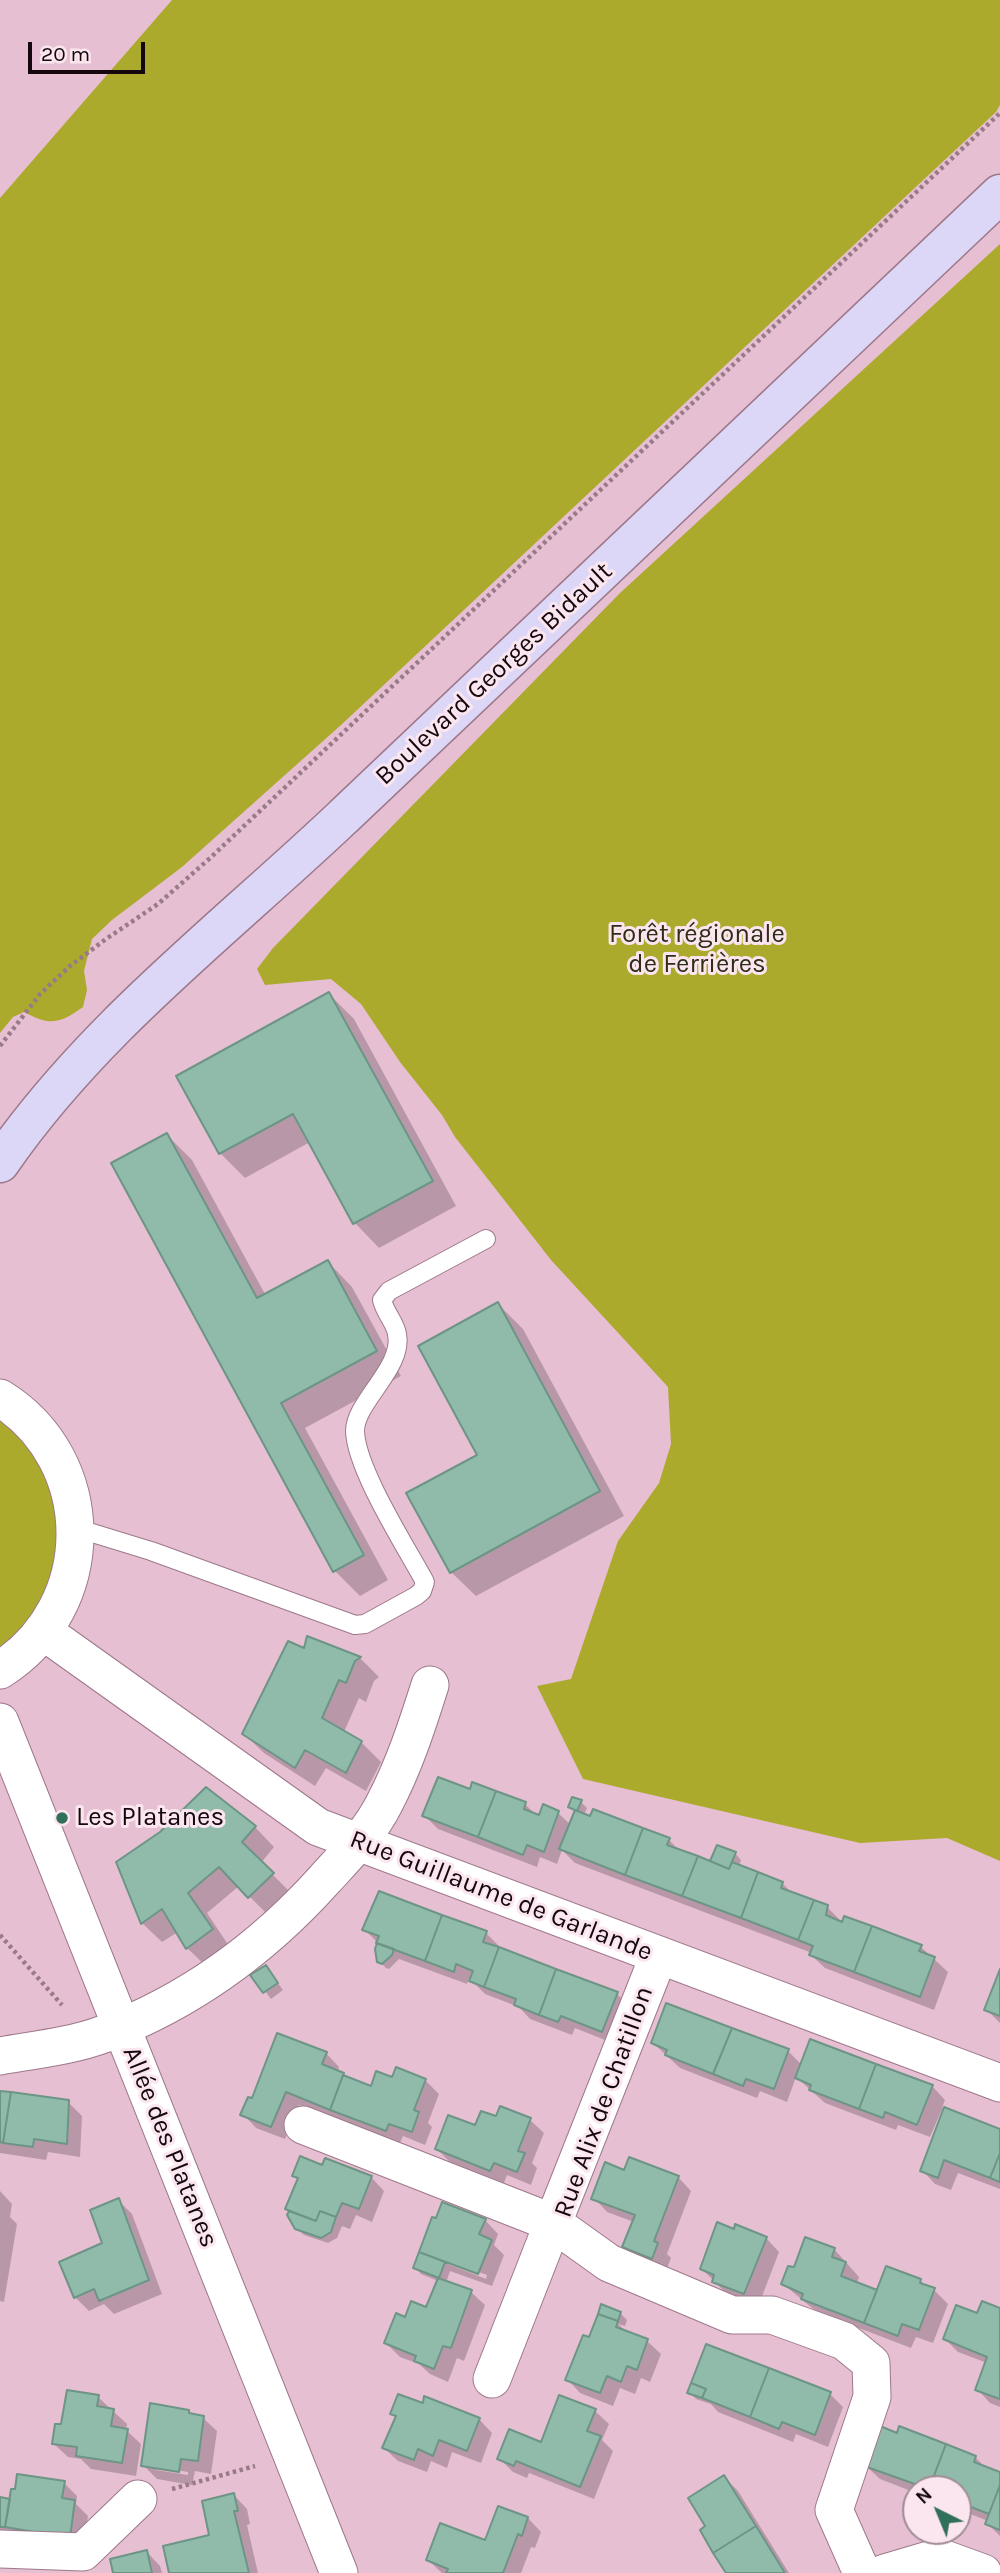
<!DOCTYPE html>
<html>
<head>
<meta charset="utf-8">
<style>
  body { margin:0 }
  #map { position:relative; width:1000px; height:2573px; overflow:hidden; background:#e7bfd2; font-family:Karla,sans-serif }
  canvas { display:block }
  .north { position:absolute; left:902px; top:2475px; width:70px; height:70px; box-sizing:border-box; background:#fbe6ef; border:2px solid #9f8d95; border-radius:50%; rotate:317deg; font-size:19px; font-weight:700; line-height:28px; text-align:center; color:#14080e }
  .north::after { content:''; display:block; margin:auto; width:24px; height:32px; background:#326f5a; clip-path:polygon(50% 0,100% 100%,50% 72%,0 100%) }
  .scale { position:absolute; left:28px; top:42px; width:117px; height:32px; box-sizing:border-box; border:4px solid #14080e; border-top:0; padding-left:9px; font-size:21px; line-height:24px; white-space:nowrap; color:#14080e; -webkit-text-stroke:5px #fbe6ef; paint-order:stroke }
</style>
</head>
<body>
<div id="map">
<canvas width="1000" height="2573"></canvas>
<div class="north">N</div>
<div class="scale">20 m</div>
</div>
<script>
const context = document.querySelector('canvas').getContext('2d');
context.lineJoin = 'round';
function fillPath(path, color) {
  context.fillStyle = color;
  context.fill(path, 'evenodd');
}
function strokePath(path, color, width, dash) {
  context.strokeStyle = color;
  context.lineWidth = width;
  context.lineCap = dash ? 'butt' : 'round';
  context.setLineDash(dash || []);
  context.stroke(path);
}
function write(font, color, halo, rows, align = 'center') {
  context.font = font + ' Karla,sans-serif';
  context.lineWidth = 6;
  context.setLineDash([]);
  context.textBaseline = 'middle';
  context.strokeStyle = halo;
  context.fillStyle = color;
  for (const [text, x, y, turn = 0] of rows) {
    context.save();
    context.translate(x, y);
    context.rotate((+turn || 0) * Math.PI / 180);
    context.textAlign = isNaN(turn) ? turn : align;
    if (halo) context.strokeText(text, 0, 0);
    context.fillText(text, 0, 0);
    context.restore();
  }
}
const green = new Path2D(`
  M172,0H1000V105L996,112L341,725L182,867L112,920L92,939L84,971L87,990L83,1007C59,1024 50,1026 24,1012L13,1017L0,1033V198Z
  M1000,244V1861L947,1838L860,1843L583,1779L537,1686L571,1679L618,1541L659,1483L671,1444L668,1387L551,1260L455,1137L442,1115L400,1062L361,1004L331,979L265,985L257,969L273,948L620,593Z
  M0,1414L37,1454L60,1517L54,1576L28,1623L0,1649Z`);
const shadow = new Path2D(`
  M329,994L354,1019L456,1206L379,1248L355,1223L310,1142L245,1178L220,1153Z
  M167,1135L192,1160L266,1296L328,1262L352,1287L401,1376L305,1428L388,1580L360,1596L335,1571Z
  M498,1304L523,1329L624,1516L476,1596L451,1572L479,1456Z
  M309,1638L360,1658L379,1677L374,1681L366,1702L359,1698L344,1732L361,1742L381,1762L366,1791L326,1768L315,1786L264,1753L244,1734L305,1650Z
  M206,1789L255,1827L274,1847L261,1863L292,1894L269,1916L239,1886L207,1913L231,1949L207,1967L187,1948L178,1932L162,1942L142,1923L161,1834Z
  M471,1792L525,1804L537,1816L558,1813L571,1825L576,1812L571,1806L581,1802L587,1808L584,1815L669,1840L681,1852L718,1866L712,1861L735,1853L741,1860L739,1866L782,1883L794,1895L827,1907L843,1923L921,1947L948,1972L934,2010L825,1968L811,1955L812,1953L575,1863L562,1850L557,1864L540,1857L537,1867L438,1829L424,1815Z
  M364,1929L486,1933L499,1946L498,1949L617,1994L630,2007L615,2044L575,2028L572,2035L530,2019L519,2007L485,1994L469,1978L467,1984L399,1959L389,1969L386,1968L379,1961L378,1943Z
  M266,1967L283,1990L271,1999L253,1975Z
  M1000,1974V2023L986,2009Z
  M653,2043L788,2051L802,2065L932,2086L945,2100L942,2108L1000,2130V2189L958,2173L951,2190L935,2184L922,2170L945,2110L942,2109L930,2137L898,2125L896,2130L825,2103L796,2077L787,2102L760,2091L757,2098L680,2068Z
  M326,2053L339,2067L337,2073L372,2088L393,2080H425L439,2094L428,2123L432,2127L425,2145L403,2136L400,2143L299,2105L285,2139L256,2128L243,2114L253,2101Z
  M0,2092L68,2102L82,2116L80,2157L48,2152L46,2160L0,2153Z
  M497,2118L530,2120L544,2133L532,2163L537,2168L531,2185L507,2175L504,2183L450,2162L437,2149Z
  M625,2172L678,2177L691,2191L667,2254L671,2258L666,2271L637,2260L624,2247L634,2222L607,2212L594,2198Z
  M294,2175L371,2177L384,2191L372,2222L356,2215L350,2229L342,2226L337,2238L328,2243L304,2235L296,2228L287,2209L299,2180Z
  M0,2191L12,2204L10,2217L17,2224L4,2302L0,2301Z
  M118,2200L132,2214L162,2294L114,2314L104,2304L89,2311L75,2297L61,2263L105,2244Z
  M433,2219L485,2220L498,2234L494,2245L504,2255L492,2286L450,2271L446,2283L471,2292L485,2305L464,2361L457,2358L448,2382L430,2374L419,2364L400,2357L386,2343L406,2320L427,2309L438,2281L421,2274L415,2267ZM435,2256L487,2275L486,2279L435,2259Z
  M766,2238L779,2252L758,2307L728,2295L702,2269Z
  M834,2249L859,2277L857,2284L878,2292L920,2280L926,2287L934,2290L948,2304L933,2343L916,2337L911,2348L817,2312L783,2284L795,2269Z
  M1000,2310V2407L990,2403L977,2389L987,2363L958,2352L945,2339L978,2316Z
  M620,2313L627,2320L625,2326L618,2324L628,2333L647,2341L661,2354L650,2382L641,2378L635,2394L620,2388L613,2406L580,2393L567,2379L590,2339Z
  M689,2392L830,2394L843,2407L828,2447L796,2434L793,2442L718,2412L711,2404L696,2399Z
  M98,2397L127,2424L126,2430L141,2444L136,2476L91,2469L81,2459L68,2457L54,2444L63,2426Z
  M595,2411L609,2424L602,2440L613,2451L594,2499L529,2473L527,2478L513,2472L499,2458L542,2444Z
  M188,2412L192,2416L203,2418L217,2431L211,2474L195,2471L192,2485L157,2479L143,2465ZM156,2467L188,2472V2475L156,2470Z
  M392,2414L479,2419L492,2433L481,2463L452,2452L447,2468L431,2461L427,2472L398,2461L384,2448L397,2418Z
  M898,2435L975,2457L987,2469L1000,2474V2536L987,2523L988,2521L958,2509V2489H916V2493L880,2479L866,2466Z
  M724,2477L738,2491L789,2573H728L707,2527Z
  M64,2483L77,2496L76,2504L88,2516L83,2550L0,2532V2499L11,2501Z
  M234,2495L247,2509L250,2524L247,2525L258,2573H171L211,2536Z
  M528,2518L541,2532L535,2548L531,2547L521,2573H442L428,2560L486,2542Z
  M147,2552L160,2566L162,2573H115Z`);
const building = new Path2D(`
  M329,992L433,1181L353,1224L293,1114L219,1154L176,1076Z
  M167,1133L257,1298L328,1260L377,1351L281,1403L364,1555L333,1572L111,1163Z
  M498,1302L600,1491L450,1573L406,1493L477,1455L418,1346Z
  M307,1636L361,1657L355,1661L346,1683L339,1680L322,1718L362,1741L346,1773L305,1750L295,1768L242,1734L288,1641L304,1648Z
  M438,1777L470,1789L472,1782L496,1791L478,1837L422,1816Z
  M206,1787L256,1826L242,1842L274,1873L248,1898L219,1867L188,1893L213,1929L186,1949L162,1909L141,1924L116,1862L160,1832Z
  M496,1791L526,1802L524,1809L539,1815L543,1804L559,1811L544,1852L527,1845L523,1855L478,1837Z
  M572,1797L582,1800L577,1811L568,1807Z
  M593,1809L643,1828L625,1875L559,1849L575,1810L590,1816Z
  M643,1828L670,1838L667,1845L698,1856L682,1896L625,1875Z
  M717,1845L736,1852L729,1869L710,1861Z
  M698,1856L729,1869L732,1862L758,1872L741,1918L682,1896Z
  M758,1872L783,1882L781,1888L814,1900L798,1940L741,1918Z
  M379,1891L442,1915L425,1961L376,1943L379,1936L362,1930Z
  M814,1900L828,1905L826,1915L842,1922L844,1916L872,1926L854,1972L809,1955L813,1946L798,1940Z
  M442,1915L487,1931L483,1942L499,1947L484,1987L469,1981L473,1971L456,1964L454,1972L425,1961Z
  M872,1926L922,1945L919,1951L935,1957L920,1997L854,1972Z
  M377,1943L394,1949L392,1955L382,1964L377,1962L375,1949Z
  M499,1947L556,1969L539,2015L514,2005L516,1999L484,1987Z
  M266,1965L278,1983L263,1993L250,1975Z
  M556,1969L618,1992L602,2032L561,2016L558,2022L539,2015Z
  M1000,1969V2016L984,2010Z
  M666,2003L732,2028L713,2074L665,2055L667,2050L651,2043Z
  M732,2028L789,2049L774,2089L746,2079L743,2086L713,2074Z
  M277,2033L327,2052L322,2064L344,2073L330,2110L286,2092L271,2127L240,2115L248,2097L252,2098Z
  M810,2039L876,2064L859,2109L809,2090L811,2085L795,2078Z
  M876,2064L933,2085L917,2125L885,2112L883,2118L859,2109Z
  M396,2067L426,2079L414,2110L419,2112L412,2132L389,2124L386,2131L330,2110L343,2075L371,2086L376,2071L392,2077Z
  M0,2091L11,2092L3,2143L0,2142Z
  M11,2092L69,2100L67,2144L34,2139L33,2147L3,2143Z
  M500,2106L531,2118L518,2151L525,2153L517,2172L494,2163L490,2171L435,2149L448,2115L475,2125L481,2111L496,2116Z
  M944,2107L1000,2129V2153L990,2178L944,2160L938,2178L920,2171Z
  M1000,2153V2182L990,2178Z
  M300,2156L322,2165L325,2158L372,2176L359,2209L342,2203L336,2217L320,2211L316,2221L285,2209L298,2178L292,2176Z
  M629,2157L679,2176L654,2241L658,2243L652,2259L622,2247L635,2215L591,2199L605,2162L624,2170Z
  M119,2198L149,2280L99,2301L94,2289L74,2298L59,2262L102,2243L90,2210Z
  M442,2202L486,2219L479,2234L492,2240L478,2274L419,2252L432,2217L436,2218Z
  M289,2211L316,2221L320,2211L336,2217L331,2232L321,2238L295,2229L287,2215Z
  M717,2222L734,2229L735,2224L767,2237L744,2294L712,2282L714,2275L700,2269Z
  M805,2237L835,2248L832,2257L846,2262L841,2276L877,2290L864,2323L801,2299L803,2294L781,2284L788,2266L794,2267Z
  M419,2252L445,2262L439,2278L413,2268Z
  M886,2266L921,2279L920,2283L935,2288L919,2330L902,2324L898,2336L864,2323Z
  M438,2278L472,2290L451,2348L443,2346L434,2369L414,2361L416,2356L384,2343L396,2313L405,2317L411,2301L426,2307Z
  M982,2301L1000,2308V2399L975,2390L987,2357L943,2339L956,2305L977,2313Z
  M601,2304L621,2312L618,2321L598,2314Z
  M598,2314L618,2321L616,2327L648,2339L637,2370L627,2366L621,2382L607,2376L600,2393L565,2380L583,2335L589,2337Z
  M706,2344L769,2368L750,2417L702,2398L706,2389L691,2383Z
  M769,2368L831,2392L815,2435L782,2422L779,2429L750,2417Z
  M691,2383L706,2389L702,2398L687,2393Z
  M67,2390L99,2395L97,2406L114,2409L111,2426L128,2429L122,2463L76,2456L77,2447L52,2444L55,2424H61Z
  M398,2394L423,2403L424,2396L480,2418L467,2451L439,2440L433,2456L418,2449L414,2460L382,2448L396,2416L390,2414Z
  M559,2395L596,2409L587,2431L601,2436L580,2487L516,2461L514,2466L497,2459L509,2429L541,2442Z
  M150,2403L189,2410V2413L204,2416L198,2461L181,2459L179,2472L141,2466Z
  M880,2426L897,2433L899,2426L946,2444L929,2489L864,2466Z
  M946,2444L976,2456L974,2462L1000,2472V2485L989,2514L958,2502V2489H929Z
  M17,2474L65,2481L62,2498L75,2500L70,2538L5,2527L11,2489H15Z
  M724,2475L756,2526L713,2553L700,2530L705,2526L688,2498Z
  M1000,2485V2530L985,2524Z
  M234,2493L238,2511H234L249,2573H169L163,2546L209,2535L202,2501Z
  M0,2497L10,2499L5,2527H0Z
  M498,2506L528,2517L522,2536L518,2534L503,2573H446L448,2569L426,2560L440,2523L485,2540Z
  M756,2526L785,2573H726L713,2553Z
  M147,2550L152,2573H113L110,2559Z`);
const path = new Path2D(`
  M0,1046L40,994L70,966L106,939L158,904L209,859L1000,113
  M0,1935L62,2005
  M172,2489L255,2466`);
const lane = new Path2D(`
  M76,1528L151,1551L355,1625L365,1624L416,1596L422,1591L425,1582C406,1547 356,1469 355,1431C355,1402 404,1367 397,1334C395,1322 385,1313 382,1300L389,1291L486,1239`);
const street = new Path2D(`
  M0,1398C100,1460 100,1607 0,1670
  M43,1631L318,1827L1000,2083
  M0,1722L339,2573
  M659,1955L553,2223L609,2263L732,2315H772L844,2341L871,2363L872,2397L834,2510L862,2573
  M0,2056C34,2050 72,2046 104,2034C191,2001 263,1948 325,1879C346,1856 370,1832 384,1804C404,1766 417,1726 430,1685
  M303,2125L553,2223L492,2379
  M0,2549L83,2552L138,2499
  M885,2573L939,2557L983,2573`);
const secondary = new Path2D(`
  M0,1163C93,1028 226,928 344,816C563,609 782,402 1000,194`);
const markers = [
  [62,1818,7,"#326f5a"]
];
const streetNames = [
  ["Boulevard Georges Bidault",494,674,-43],
  ["Rue Guillaume de Garlande",501,1896,21],
  ["Rue Alix de Chatillon",604,2102,-70],
  ["Allée des Platanes",170,2147,68]
];
const parkNames = [
  ["Forêt régionale",697,935],
  ["de Ferrières",697,965]
];
const poiNames = [
  ["Les Platanes",76,1818]
];
fillPath(green, '#acaa2c');
fillPath(shadow, '#0003');
fillPath(building, '#90bbaa');
strokePath(building, '#6c9585', 2);
strokePath(lane, '#9d788a', 20);
strokePath(street, '#9d788a', 39);
strokePath(secondary, '#9d788a', 41);
strokePath(path, '#987a89', 4.5, [3.5, 3.5]);
strokePath(lane, '#fff', 18);
strokePath(street, '#fff', 37);
strokePath(secondary, '#dcd7f7', 38);
for (const [x, y, r, color] of markers) {
  const dot = new Path2D();
  dot.arc(x, y, r, 0, 2 * Math.PI);
  context.fillStyle = color;
  context.fill(dot);
  strokePath(dot, '#fbe6ef', 2.5);
}
write('26px', '#14080e', '#fbe6ef', streetNames);
write('26px', '#2e2e18', '#fbe6ef', parkNames);
write('26px', '#14080e', '#fbe6ef', poiNames, 'left');
</script>
</body>
</html>
